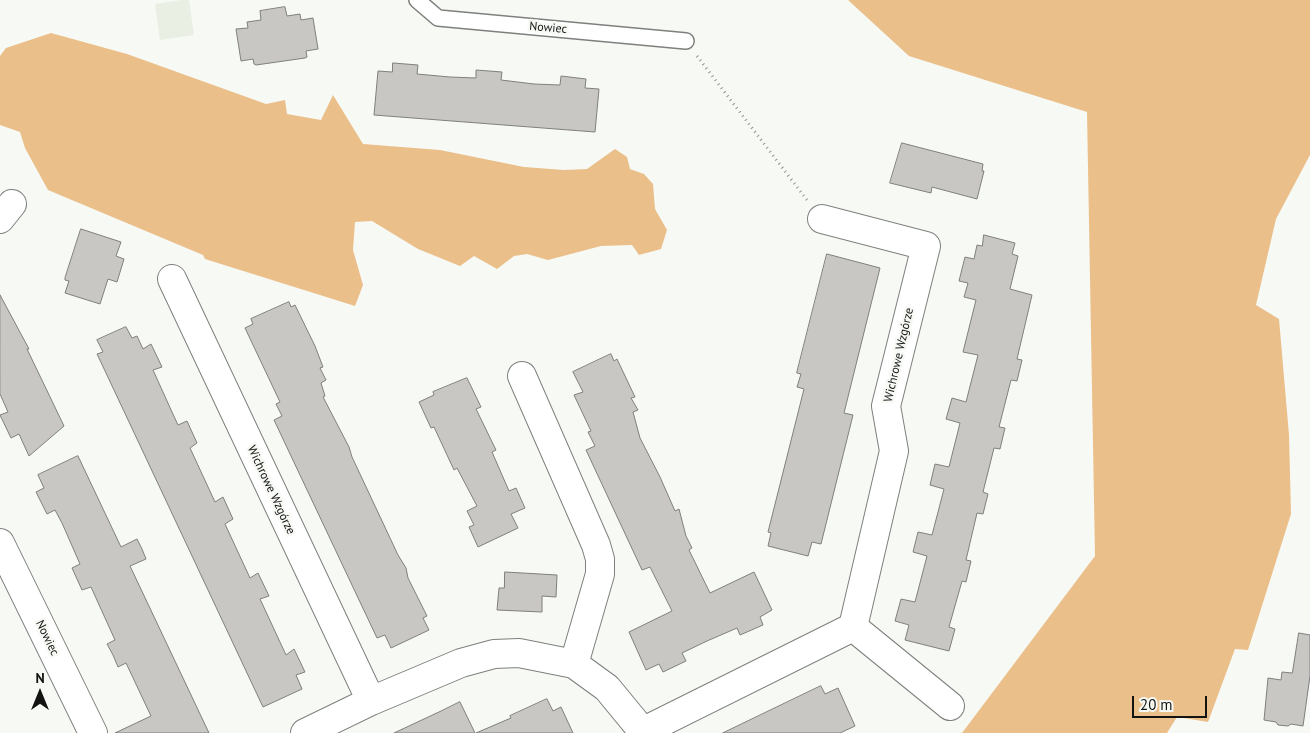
<!DOCTYPE html>
<html>
<head>
<meta charset="utf-8">
<style>
  body { margin:0 }
  #map { position:relative; width:1310px; height:733px; overflow:hidden; background:#f7f9f5; font-family:"PT Sans",sans-serif }
  canvas { display:block }
  .north { position:absolute; left:15px; top:668px; width:50px; height:50px; -webkit-text-stroke:4px #f7f9f5; paint-order:stroke; rotate:0deg; font-size:14px; font-weight:700; line-height:20px; text-align:center; color:#131312 }
  .north::after { content:''; display:block; margin:auto; width:18px; height:22px; background:#131312; clip-path:polygon(50% 0,100% 100%,50% 72%,0 100%) }
  .scale { position:absolute; left:1132px; top:696px; width:75px; height:22px; box-sizing:border-box; border:2px solid #131312; border-top:0; padding-left:6px; font-size:15px; line-height:18px; white-space:nowrap; color:#131312; -webkit-text-stroke:4px #f7f9f5; paint-order:stroke }
</style>
</head>
<body>
<div id="map">
<canvas width="1310" height="733"></canvas>
<div class="north">N</div>
<div class="scale">20 m</div>
</div>
<script>
const context = document.querySelector('canvas').getContext('2d');
context.lineJoin = 'round';
function fillPath(path, color) {
  context.fillStyle = color;
  context.fill(path, 'evenodd');
}
function strokePath(path, color, width, dash) {
  context.strokeStyle = color;
  context.lineWidth = width;
  context.lineCap = dash ? 'butt' : 'round';
  context.setLineDash(dash || []);
  context.stroke(path);
}
function write(font, color, halo, rows, align = 'center') {
  context.font = font + ' "PT Sans",sans-serif';
  context.lineWidth = 5;
  context.setLineDash([]);
  context.textBaseline = 'middle';
  context.strokeStyle = halo;
  context.fillStyle = color;
  for (const [text, x, y, turn = 0] of rows) {
    context.save();
    context.translate(x, y);
    context.rotate((+turn || 0) * Math.PI / 180);
    context.textAlign = isNaN(turn) ? turn : align;
    if (halo) context.strokeText(text, 0, 0);
    context.fillText(text, 0, 0);
    context.restore();
  }
}
const built = new Path2D(`
  M181,0H189L194,35L160,40L155,4Z`);
const forest = new Path2D(`
  M848,0H1310V155L1276,219L1256,305L1279,319L1289,435L1291,514L1248,650L1235,649L1208,722L1177,717L1167,733H962L1095,556L1087,112L909,56Z
  M51,33L127,54L266,104L285,100L287,114L321,120L333,95L363,144L440,150L524,167L564,170L587,169L615,149L627,157L630,169L644,174L653,184L655,209L667,230L661,249L639,255L632,245L601,246L548,260L527,254L514,256L497,269L474,256L460,266L418,249L372,221L355,222L353,250L363,285L355,306L205,259L203,255L48,190L25,148L20,132L0,125V56L6,48Z`);
const building = new Path2D(`
  M285,7L287,16L300,14L301,20L313,18L318,49L306,51L307,57L305,58L256,65L254,64L253,59L241,61L236,29L248,28L247,22L261,20L260,11Z
  M393,63L418,65L417,74L450,77L476,78V70L502,72L501,80L534,84L560,85L561,76L586,79L585,88L599,89L595,132L374,115L378,71L392,72Z
  M902,143L983,164L982,171H984L977,199L932,187L931,193L890,183Z
  M81,229L121,242L116,256L124,259L117,282L108,279L100,304L65,293L69,281L65,280V278Z
  M984,235L1015,243L1012,254L1018,256L1010,289L1032,295L1017,359L1022,360L1017,381L1011,380L999,427L1005,428L1000,449L994,448L983,492L988,494L983,514L977,513L966,560L971,561L966,582L962,581L949,627L955,629L949,651L905,640L909,625L895,621L901,599L915,602L927,556L913,552L918,532L932,535L944,489L930,485L935,464L949,467L960,423L946,419L952,398L966,402L978,355L963,352L976,300L964,297L968,283L959,281L965,257L974,259L977,245L982,246Z
  M827,254L880,268L844,413L853,415L821,544L812,542L808,556L768,546L771,533L768,532L804,389L797,387L801,374L797,373Z
  M0,295L29,349H27L64,426L29,456L19,434L11,438L0,415L8,412L0,394Z
  M289,302L291,307L295,305L315,346L323,367L320,368L326,380L321,383L325,396L323,397L349,447L352,457L398,555L406,568L408,578L427,616L423,618L429,630L391,648L385,635L377,638L274,420L282,416L276,404L280,402L245,328L253,324L251,319Z
  M126,327L132,338L137,336L143,349L151,344L162,367L153,370L172,412L178,425L187,421L197,443L190,448L215,502L223,497L233,519L225,524L250,578L258,573L269,596L260,599L286,655L294,649L305,672L296,675L302,689L263,707L98,356L97,354L103,352L97,340Z
  M611,354L614,361L617,359L635,397L631,398L638,410L633,412L640,438L660,477L675,511L679,509L686,536L692,548L689,550L710,593L754,572L772,610L760,617L763,625L740,635L737,628L707,641L682,653L686,661L663,672L659,664L646,670L629,632L672,611L650,567L642,570L586,450L595,446L588,432L591,431L574,395L583,392L573,372Z
  M467,378L481,407L476,409L496,450L492,452L509,491L516,488L525,508L511,514L518,528L478,547L469,527L474,525L467,511L477,506L457,468L454,470L434,427L431,428L419,402L434,395L433,392Z
  M78,456L121,547L137,539L142,549L146,559L130,566L209,733H115L151,716L126,663L118,667L113,655L107,644L115,640L91,587L82,590L72,568L80,564L62,523L55,510L47,514L36,492L44,488L38,475Z
  M505,572L557,575L556,597L542,596V612L497,610L499,588H504Z
  M1299,633L1310,635V676L1303,726L1291,724L1288,726L1278,725L1276,722L1264,720L1268,678L1281,680L1282,672L1292,673Z
  M821,686L825,694L838,688L855,726L840,733H723Z
  M547,699L553,711L561,707L573,733H476L511,718L510,716Z
  M460,702L475,733H394L441,711Z`);
const path = new Path2D(`
  M697,56L807,200`);
const service = new Path2D(`
  M417,0L438,18L686,41`);
const minor = new Path2D(`
  M0,219L12,204
  M172,279L371,701
  M522,376L596,545L600,559V574L574,664
  M0,543L93,733
  M853,627L950,706
  M644,731L853,627L894,451L886,406L926,246L822,219
  M305,733L371,701L461,663L494,654L519,653L574,664L607,688L644,733`);
const streetNames = [
  ["Nowiec",548,28,5],
  ["Wichrowe Wzgórze",899,355,-77],
  ["Wichrowe Wzgórze",271,490,65],
  ["Nowiec",47,638,64]
];
fillPath(built, '#eaefe4');
fillPath(forest, '#ebbf8a');
fillPath(building, '#c8c7c4');
strokePath(building, '#7f7f7c', 1);
strokePath(service, '#7e807d', 18);
strokePath(minor, '#7e807d', 30);
strokePath(path, '#939492', 3, [1, 4]);
strokePath(service, '#fff', 15);
strokePath(minor, '#fff', 28);
write('12px', '#131312', '#f7f9f5', streetNames);
</script>
</body>
</html>
